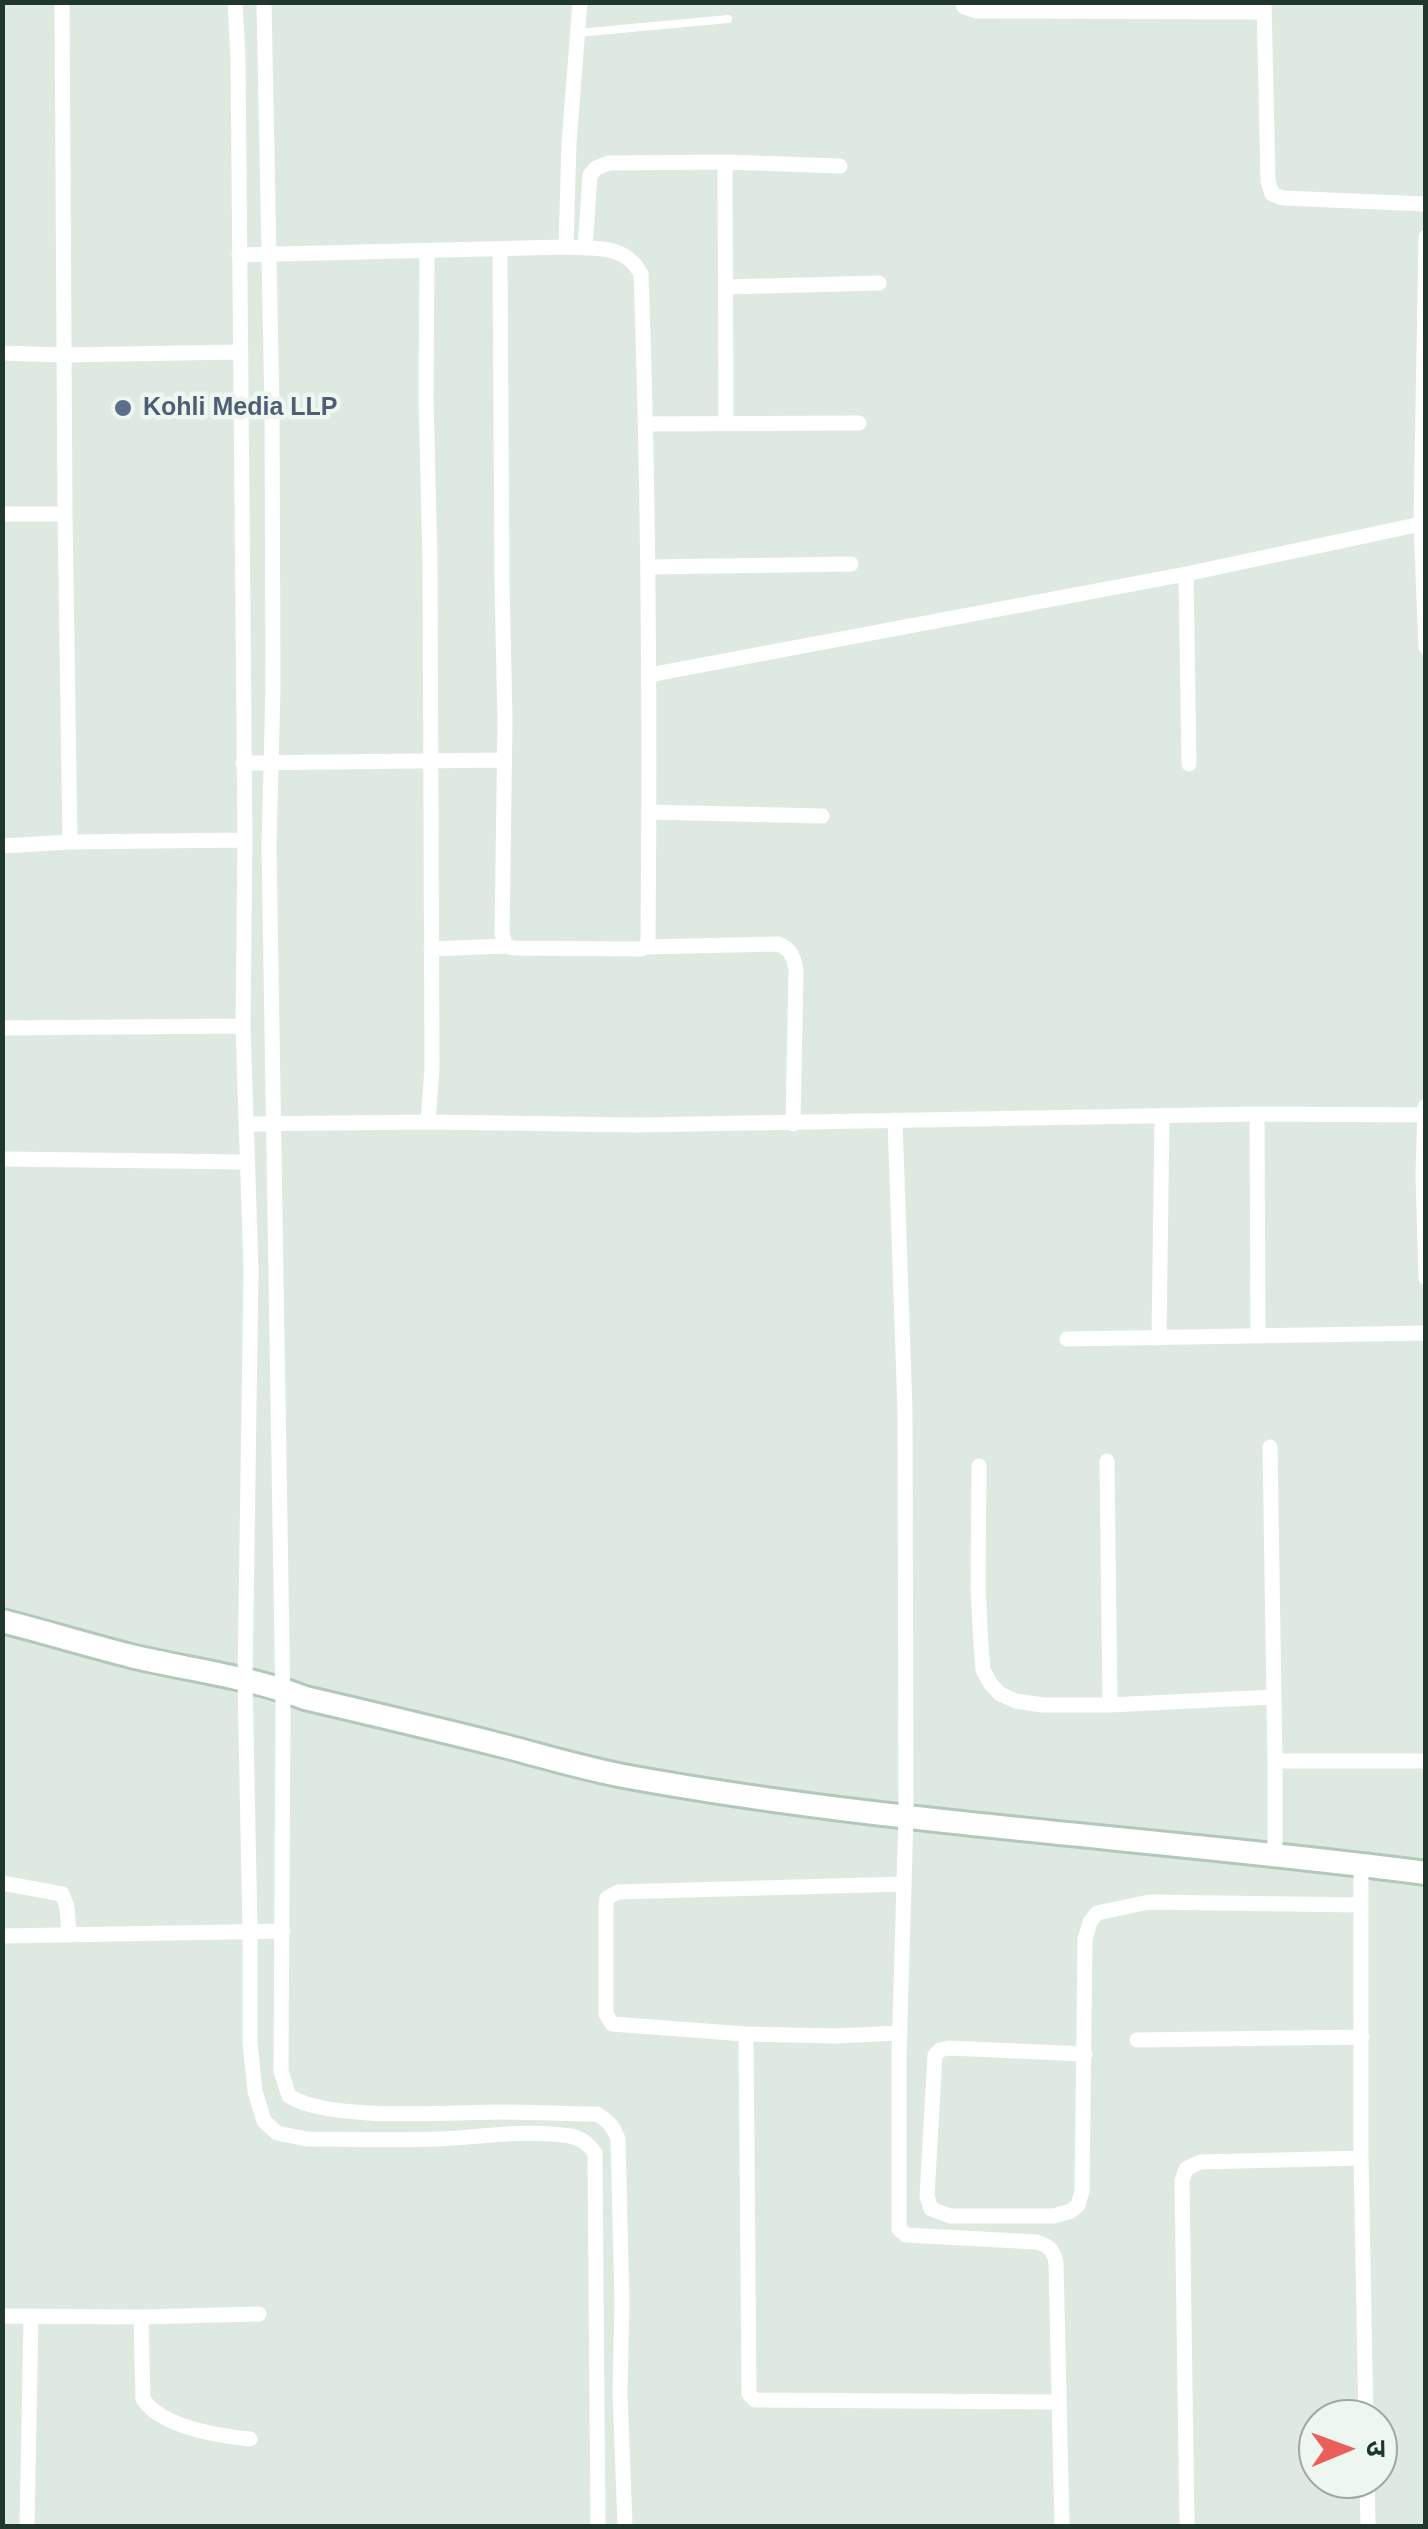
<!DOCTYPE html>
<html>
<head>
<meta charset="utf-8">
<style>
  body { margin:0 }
  #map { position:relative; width:1428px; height:2529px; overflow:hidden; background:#dee9e1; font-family:Arial,"Noto Sans Devanagari",sans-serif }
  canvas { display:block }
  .frame { position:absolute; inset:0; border:5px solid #20372c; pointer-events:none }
  .north { position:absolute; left:1298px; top:2399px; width:100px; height:100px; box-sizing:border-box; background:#eef6f0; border:2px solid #9caaa2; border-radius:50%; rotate:89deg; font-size:28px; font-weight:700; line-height:40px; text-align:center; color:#20372c }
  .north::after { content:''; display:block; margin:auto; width:35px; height:45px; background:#eb5f5a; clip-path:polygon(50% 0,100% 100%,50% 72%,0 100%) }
</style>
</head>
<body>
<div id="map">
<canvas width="1428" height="2529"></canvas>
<div class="frame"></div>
<div class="north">उ</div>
</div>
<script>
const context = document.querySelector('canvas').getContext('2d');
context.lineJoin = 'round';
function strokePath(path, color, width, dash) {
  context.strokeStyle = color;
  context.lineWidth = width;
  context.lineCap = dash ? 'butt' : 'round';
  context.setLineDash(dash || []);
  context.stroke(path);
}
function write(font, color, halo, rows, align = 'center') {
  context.font = font + ' Arial,sans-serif';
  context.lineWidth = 9;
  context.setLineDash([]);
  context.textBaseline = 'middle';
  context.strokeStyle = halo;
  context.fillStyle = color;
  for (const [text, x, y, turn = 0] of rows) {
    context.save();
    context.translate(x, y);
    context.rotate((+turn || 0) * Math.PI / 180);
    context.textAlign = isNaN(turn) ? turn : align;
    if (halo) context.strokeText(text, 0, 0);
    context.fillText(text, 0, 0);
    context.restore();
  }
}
const lane = new Path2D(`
  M578,33L728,19`);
const street = new Path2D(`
  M235,2L238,58L245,840L243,1026L251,1270L245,1680L250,1931V2043L255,2091L264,2121L277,2133L307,2139C350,2139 395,2141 439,2139C482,2137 528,2129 570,2136C582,2138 588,2144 595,2153L598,2526
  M264,2L272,409L273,687L269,845L283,1708L281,2071L289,2096C330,2122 451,2112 503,2112C534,2112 566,2114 597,2114C608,2121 613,2126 618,2139L622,2302L620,2392L625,2526
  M962,2L964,7L976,11L1264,12
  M1264,2L1268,181L1272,194L1283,198L1426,204
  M725,162L726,424
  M1426,237L1421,524L1426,647
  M566,247L569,143L580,2
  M585,248L590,175L596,168L609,163L725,162L840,166
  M427,251L426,399L430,561L432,1068L428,1122
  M239,255L566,247C596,249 625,244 641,274C649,496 650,718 648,941L645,947L641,949L513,948L506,946L502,934L505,721L502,584L500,250
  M726,287L879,283
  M2,353L63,355L240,352
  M646,424L859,423
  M2,514H65L62,2
  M65,514L70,842
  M648,567L851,564
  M1186,574L1189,764
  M649,675L1186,574L1421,524
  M243,763L504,760
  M649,812L822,816
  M2,846L70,842L245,840
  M645,947L778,944C791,949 793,956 796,969L793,1124
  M431,949L506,946
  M2,1028L243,1026
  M1425,1107L1423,1175L1426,1278
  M1257,1114L1258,1336
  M895,1120L905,1411L906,1815L899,2056V2229L906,2235L1037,2242C1049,2246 1054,2250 1056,2263L1062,2526
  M246,1124L428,1122L638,1125L1257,1114L1425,1115
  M2,1159L247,1162
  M1159,1338L1162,1117
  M1067,1339L1426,1333
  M1270,1447L1275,1761
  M1107,1461L1110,1705
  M979,1466L978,1587L981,1644L983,1670L990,1683L1000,1694L1016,1701L1043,1705H1110L1273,1697
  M1275,1855V1761H1426
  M1361,1865V2158L1366,2419
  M2,1883L62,1894L67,1907L69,1934
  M2,1936L283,1931
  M900,2033L836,2036L746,2034L612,2024L606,2014V1905L607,1898L618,1892L904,1884
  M746,2034L749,2394L755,2400L1059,2402
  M1137,2040L1362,2037
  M1085,2054L949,2048L940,2050L935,2055L927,2196L931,2209L950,2216H1054L1071,2211L1078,2205L1082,2191L1085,1939L1090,1922L1097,1913L1149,1902L1360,1905
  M2,2316L141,2317L259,2314
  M141,2317L143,2399C161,2427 219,2436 250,2439
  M1367,2479L1368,2526
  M27,2526L31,2316
  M1187,2526L1182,2181L1186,2169L1200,2162L1361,2158`);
const secondary = new Path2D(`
  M2,1621C45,1632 88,1645 131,1656C189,1670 248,1676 305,1698C369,1713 433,1728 496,1744C540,1755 584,1769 629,1777C892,1825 1161,1838 1426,1873`);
const markers = [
  [123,408,10,"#5c6f8a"]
];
const serviceNames = [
  ["Kohli Media LLP",143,408]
];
strokePath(secondary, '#b2c8bb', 28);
strokePath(lane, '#fff', 8);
strokePath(street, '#fff', 15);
strokePath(secondary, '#fff', 22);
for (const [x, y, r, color] of markers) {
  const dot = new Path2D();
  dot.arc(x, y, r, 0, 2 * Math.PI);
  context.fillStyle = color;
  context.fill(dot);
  strokePath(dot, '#eef6f0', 4);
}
write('bold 25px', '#4e5e75', '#eef6f0', serviceNames, 'left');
</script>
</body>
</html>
